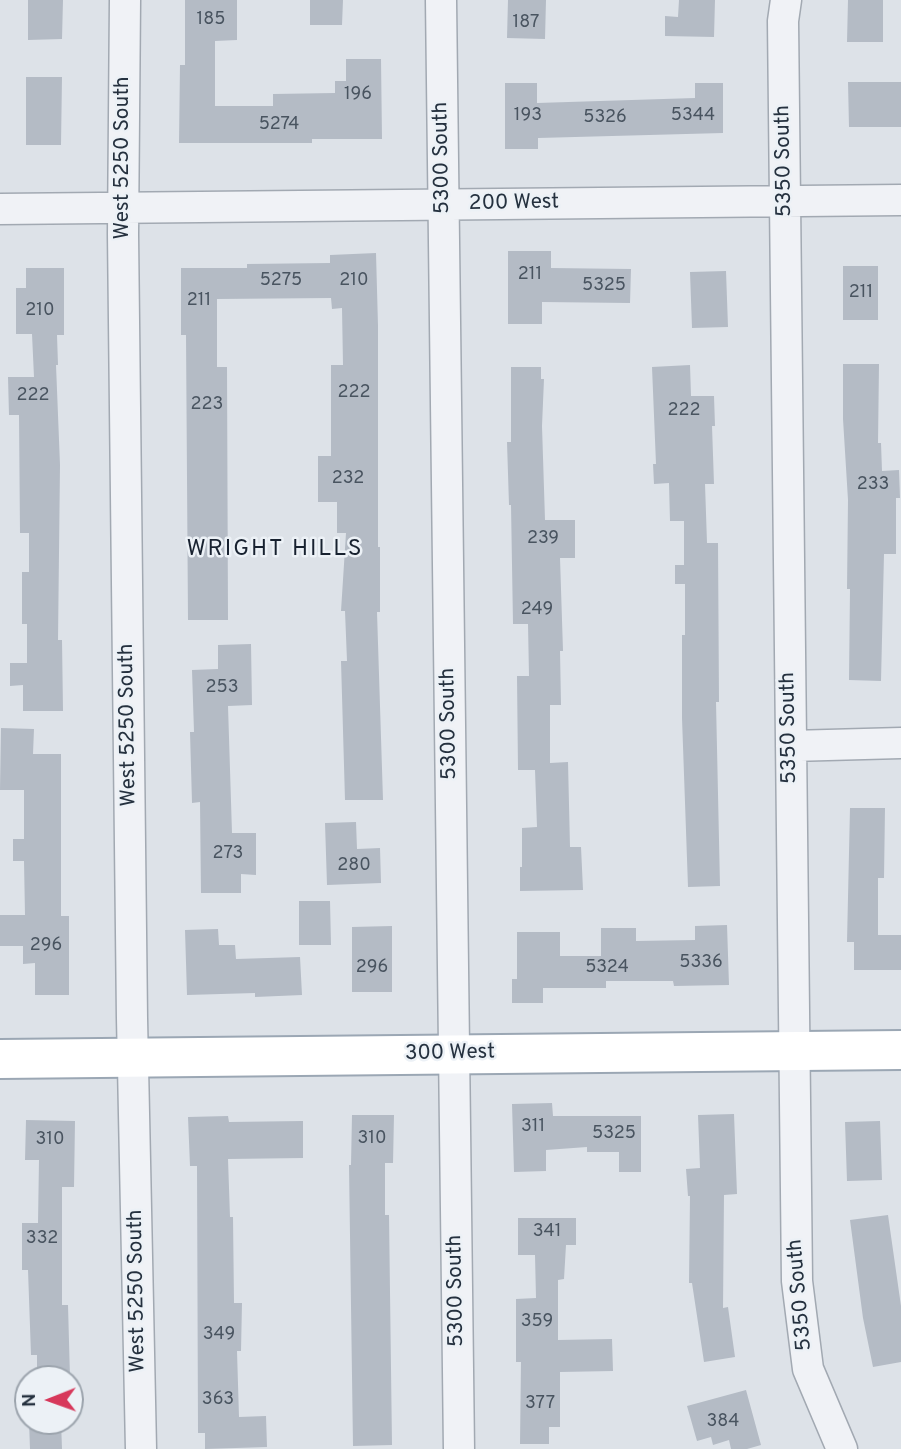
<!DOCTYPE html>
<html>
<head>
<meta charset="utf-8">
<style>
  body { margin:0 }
  #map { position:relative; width:901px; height:1449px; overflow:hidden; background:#dde2e8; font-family:Overpass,sans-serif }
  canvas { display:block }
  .north { position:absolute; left:14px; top:1365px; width:70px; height:70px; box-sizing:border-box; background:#ecf1f6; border:2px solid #9ca4ad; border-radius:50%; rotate:269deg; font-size:19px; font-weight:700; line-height:28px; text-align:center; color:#25313f }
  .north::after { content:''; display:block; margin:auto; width:24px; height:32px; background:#d7385b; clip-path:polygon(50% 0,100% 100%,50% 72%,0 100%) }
</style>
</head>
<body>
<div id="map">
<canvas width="901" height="1449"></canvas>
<div class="north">N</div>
</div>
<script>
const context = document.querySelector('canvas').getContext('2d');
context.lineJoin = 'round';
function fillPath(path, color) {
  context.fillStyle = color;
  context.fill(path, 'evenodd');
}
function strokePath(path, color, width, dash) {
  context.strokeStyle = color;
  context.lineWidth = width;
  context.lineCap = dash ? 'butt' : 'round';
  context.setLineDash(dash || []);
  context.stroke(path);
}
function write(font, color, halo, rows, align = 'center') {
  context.font = font + ' Overpass,sans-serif';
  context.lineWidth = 5;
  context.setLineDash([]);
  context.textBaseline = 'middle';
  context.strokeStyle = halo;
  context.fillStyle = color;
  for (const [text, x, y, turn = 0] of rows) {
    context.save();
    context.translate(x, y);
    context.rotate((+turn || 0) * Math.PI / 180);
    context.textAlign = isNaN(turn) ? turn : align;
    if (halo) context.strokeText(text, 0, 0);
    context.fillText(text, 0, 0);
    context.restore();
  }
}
const building = new Path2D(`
  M28,0H63L62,39L28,40Z
  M185,0H237V40L215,41V106H273V94L335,93V81H346V59H381L382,139H312V143H179L180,65H185Z
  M310,0H343L342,25H310Z
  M508,0H546L545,39L507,38Z
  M679,0H715L714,37L665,36V16L678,17Z
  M848,0H883V42H847Z
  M26,77H62L61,145H26Z
  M848,82H901V127H849Z
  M505,83H537V103L695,98V83H723V133L538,138V149H505Z
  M508,251H551V268L631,269L630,303L542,302V324H508Z
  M376,253L378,326V547H380V612H377L383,800H345L341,661H347L345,611H341L346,533H337V502H318V456H331V365H343L342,308L332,309L331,298L217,299V367H227L228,620H188L186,335H181V268H247V264L330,263V255Z
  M843,266H878V320H843Z
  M26,268H64V335H57L58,365H56L60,465L58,640H62L63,711H23V685L10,686V663H27V624H22V572H29V533H20L19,415H9L8,377H34L32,334H16V288H26Z
  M726,271L728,327L692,328L690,272Z
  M843,364H879L878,443H881L882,471L899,470L900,498H896V554H884L881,681L849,680L850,589H847L848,500L843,419Z
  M690,365L691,396H714L715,426H712L714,484H705L707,543H718L719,702H716L720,886L688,887L682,718V635H685V584H675V565H684V521H670L669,483L654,484L653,464H656L652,367Z
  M511,367H541V379H544L542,426L545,520H575V558H560L563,651H560L561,705H550V763L568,762L570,847H581L583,890L520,891V867H522V828L537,827L535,770H518L517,676H529L528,624H513L511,505H509L507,442H511Z
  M251,644L252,705L228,706L232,833H256V875L241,874V893H201L200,802L192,803L190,732H194L192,670L218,669V645Z
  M1,728L34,729L33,754H61V916H69V995H35V963L23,964V946H0V915H25L24,861H13V839H24V790H0Z
  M850,808H885L884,878H878V935H901V970H854V942H847Z
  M356,822L357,849L380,848L381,883L327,885L325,823Z
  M299,901H330L331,945H299Z
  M727,925L729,985L674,986L673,981H606V988H543V1003H512V979H517V932H560V956H601V928H636V941L695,940V926Z
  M392,926V992H352V927Z
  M218,929L219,945H235L236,959L300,957L302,995L255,997V993L187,995L185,930Z
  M552,1103L553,1116H641V1172H619V1152H587V1147L546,1150V1171L514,1172L512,1104Z
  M734,1114L737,1194L724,1195L723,1308L728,1307L735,1357L704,1362L692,1283H689L690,1196H688L686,1169L700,1168L698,1115Z
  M352,1115H394L393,1163H385V1215H389L392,1445L353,1446L349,1165H351Z
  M228,1116L229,1122L303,1121V1158L228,1159L230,1217H233L234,1303H242L241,1351H237L239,1417L266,1416L267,1447L205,1449V1433H198L197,1166H190L188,1117Z
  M26,1120L75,1121L74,1187H62V1305H68L70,1378L37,1379V1355H31L28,1270H22V1223H38L39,1160H25Z
  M880,1121L882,1180L847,1181L845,1122Z
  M888,1215L901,1306V1362L873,1367L863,1318L850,1220Z
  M518,1218H576V1245H566L564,1279L558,1280V1340L612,1339L613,1371L560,1372V1427H549V1444H520L521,1362H516V1299L536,1298L535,1255H518Z
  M746,1390L761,1445L747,1449H731L729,1440L713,1445L711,1437L697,1441L687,1406Z
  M29,1421H61L62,1449H30Z`);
const minor = new Path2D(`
  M125,0L123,234L132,1018L141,1449
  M441,0L459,1449
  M786,0L783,21L797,1281L808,1369L842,1449
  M0,209L901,200
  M791,746L901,743`);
const major = new Path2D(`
  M0,1059L901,1050`);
const numberNames = [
  ["185",211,20],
  ["187",526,23],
  ["196",358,95],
  ["193",528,116],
  ["5344",693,116],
  ["5326",605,118],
  ["5274",279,125],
  ["211",530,275],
  ["5275",281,281],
  ["210",354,281],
  ["5325",604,286],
  ["211",861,293],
  ["211",199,301],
  ["210",40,311],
  ["222",354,393],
  ["222",33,396],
  ["223",207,405],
  ["222",684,411],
  ["232",348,479],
  ["233",873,485],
  ["239",543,539],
  ["249",537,610],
  ["253",222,688],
  ["273",228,854],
  ["280",354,866],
  ["296",46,946],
  ["5336",701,963],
  ["296",372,968],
  ["5324",607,968],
  ["311",533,1127],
  ["5325",614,1134],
  ["310",372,1139],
  ["310",50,1140],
  ["341",547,1232],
  ["332",42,1239],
  ["359",537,1322],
  ["349",219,1335],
  ["363",218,1400],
  ["377",540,1404],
  ["384",723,1422]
];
const streetNames = [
  ["West 5250 South",124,158,-90],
  ["5300 South",443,158,-91],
  ["5350 South",785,161,-91],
  ["200 West",514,204,-1],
  ["5300 South",450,724,-91],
  ["West 5250 South",129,725,-91],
  ["5350 South",790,728,-91],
  ["300 West",450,1054,-1],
  ["West 5250 South",138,1291,-91],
  ["5300 South",457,1291,-91],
  ["5350 South",801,1295,-95]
];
const neighbourhoodNames = [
  ["WRIGHT HILLS",275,550]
];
fillPath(building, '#b4bbc5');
strokePath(minor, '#a2a9b2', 33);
strokePath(major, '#9ba7b4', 42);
strokePath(minor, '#f0f2f6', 30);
strokePath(major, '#fff', 38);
write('18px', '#495460', null, numberNames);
write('21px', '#25313f', '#ecf1f6', streetNames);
context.letterSpacing = '2px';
write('23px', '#182230', '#ecf1f6', neighbourhoodNames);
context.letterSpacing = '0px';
</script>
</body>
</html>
